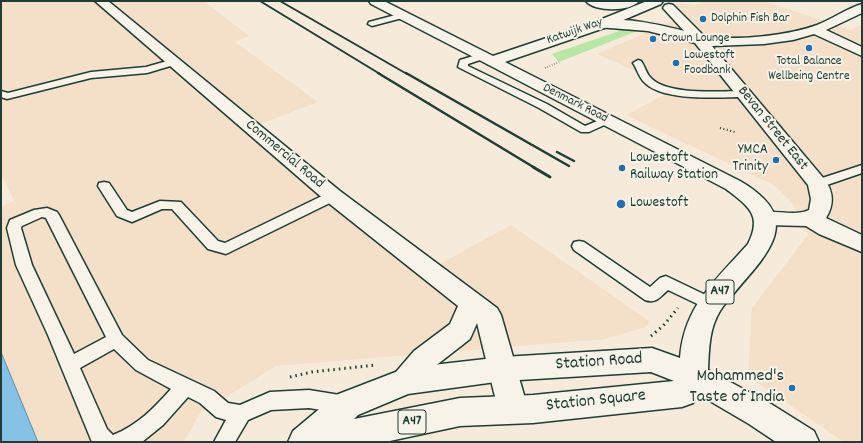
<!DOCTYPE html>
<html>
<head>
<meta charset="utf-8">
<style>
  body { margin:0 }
  #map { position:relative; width:863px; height:443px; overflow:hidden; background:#f6eada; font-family:Dekko,sans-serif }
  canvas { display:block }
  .frame { position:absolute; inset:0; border:2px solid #1f3d34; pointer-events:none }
</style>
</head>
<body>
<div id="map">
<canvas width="863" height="443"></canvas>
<div class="frame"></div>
</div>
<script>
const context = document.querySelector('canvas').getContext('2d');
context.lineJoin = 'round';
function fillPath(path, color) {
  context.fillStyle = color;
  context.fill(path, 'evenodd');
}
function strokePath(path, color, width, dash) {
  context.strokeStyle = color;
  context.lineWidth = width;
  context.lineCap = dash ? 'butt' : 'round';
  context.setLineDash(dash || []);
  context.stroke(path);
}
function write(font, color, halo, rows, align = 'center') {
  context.font = font + ' Dekko,sans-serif';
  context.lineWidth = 4;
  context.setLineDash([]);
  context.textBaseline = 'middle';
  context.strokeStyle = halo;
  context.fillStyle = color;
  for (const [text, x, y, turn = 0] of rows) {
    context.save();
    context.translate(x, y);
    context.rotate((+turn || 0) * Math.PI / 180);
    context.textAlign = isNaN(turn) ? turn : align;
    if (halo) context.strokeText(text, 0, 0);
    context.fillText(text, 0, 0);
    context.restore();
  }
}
const built = new Path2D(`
  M1,1H204L249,36L235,42L318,102L271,120L241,129L422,274L511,225L649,321L646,327L605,339L276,366L200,413L184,442H38L1,352V207L14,201L1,173Z
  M706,1H764L851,30L862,24V442H844L748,376L752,308L808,235L793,204L774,185L626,115L676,89L597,54L683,17L675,3L696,5Z`);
const green = new Path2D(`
  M642,29L559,62L552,54L622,30Z`);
const water = new Path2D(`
  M1,352L38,442H1Z`);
const pathFar2 = new Path2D(`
  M545,68L559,62`);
const pathFar1 = new Path2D(`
  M720,128L735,132`);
const path = new Path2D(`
  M651,336L663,326L678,308
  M290,377L312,372L376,365`);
const lane = new Path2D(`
  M403,13H406V17L372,26L368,24L369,22Z
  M483,53L486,54L488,56L486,58L468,64V66L547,104L585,126L607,117L613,120L611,122L589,132H581L539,108L458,67L460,60Z
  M174,59L179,62L177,64L147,73L91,78L7,99L1,97V91L8,93L91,72L146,67Z
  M638,60L641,61C645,66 646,73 650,77C666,96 721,91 744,91L749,94L744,97C718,97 663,102 644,82C639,77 637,69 633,63Z
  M862,165V173L818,188L813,187L812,184L813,181Z
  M104,182L109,183L127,210L132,212L160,201L181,202L218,241L225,243L328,193L333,192L338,193L340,196L338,199L226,254L208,249L172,209H162L132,222L117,216L98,186L99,183Z
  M47,208L57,212L59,215L122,335L148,360L214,391L228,403L240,405L270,392L309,390L346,396L353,399L356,405L353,411L346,414L309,408L271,410L248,420L235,442H214L226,420L216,417L200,403L188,397L163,425L142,442H92L48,335L16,265L7,228L10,220L34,210ZM42,217L46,218L106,337L74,354L32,265L21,228L22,226ZM114,349L136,370L171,389C154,408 138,425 113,435L107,429L80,368Z
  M579,241L584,242L650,287L660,278L666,276L716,300L718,304L716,308L710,310L668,290C660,297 656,304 645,300L574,250L572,246L574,242Z`);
const street = new Path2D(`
  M95,1H108L340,191L497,308L501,315L528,409L524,419L513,423L502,419L498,409L477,323L470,339L434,367L416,390L406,394L396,390L391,381L396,372L414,351L450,324L458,306L326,201Z
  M586,1L612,2L639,1C631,12 594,12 586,1Z
  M669,4L673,5L704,36C736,41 787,36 817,25C832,19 848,8 862,4V13L826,30L862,47V56L814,34L793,40L764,44L712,46L825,180C834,193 834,205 826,218L862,235V252L819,234L806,226L766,225L758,223L755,218L758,213C775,209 794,217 809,210L811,199L808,185L695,43L648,31L597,27L596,24L597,21C619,16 663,25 684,31L663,8L665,5Z`);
const secondary = new Path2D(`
  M369,1H384L497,58L499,61L497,64L492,65L487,64L371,4Z`);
const highway = new Path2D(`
  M647,1H663L661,4L607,27L505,62L740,181C749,186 757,192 764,199C796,231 756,266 735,292C730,298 724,304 720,311C709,329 709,349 708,370L771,404L814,431L819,442H776L749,424L698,394L693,403L682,407L533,423L460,426L385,442H288L293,431L336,395L406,368L503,357L652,348L680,358C684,306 715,281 748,244C763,215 748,206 726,189L487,64L485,61L487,58L597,21ZM651,372L674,381L533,395L460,398L354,419L358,415L408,394L503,381Z`);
const railFar2 = new Path2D(`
  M260,1L380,74
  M280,1L407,74`);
const railFar1 = new Path2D(`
  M378,73L535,168
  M406,73L569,166
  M557,152L574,161`);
const rail = new Path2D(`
  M533,167L550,177`);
const markers = [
  [703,19,4,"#1f6fb2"],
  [653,39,4,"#1f6fb2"],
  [809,48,4,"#1f6fb2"],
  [676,63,4,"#1f6fb2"],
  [776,160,4,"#1f6fb2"],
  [622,168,4,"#1f6fb2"],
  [621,204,5,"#1f6fb2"],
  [792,388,4,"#1f6fb2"]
];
const farPoinames = [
  ["Dolphin Fish Bar",711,19],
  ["Crown Lounge",661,39],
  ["Lowestoft",684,56],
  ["Foodbank",684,71],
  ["Total Balance",809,62,"center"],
  ["Wellbeing Centre",809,77,"center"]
];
const farStreetnames = [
  ["Katwijk Way",575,32,-19],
  ["Denmark Road",575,104,27]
];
const shields = [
  [720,292,28],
  [412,422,28]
];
const shieldNames = [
  ["A47",720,292],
  ["A47",412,422]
];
const streetNames = [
  ["Bevan Street East",772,129,51],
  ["Commercial Road",284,155,40]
];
const poiNames = [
  ["YMCA",768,151,"right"],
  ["Trinity",768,168,"right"],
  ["Lowestoft",630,159],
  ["Railway Station",630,176],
  ["Lowestoft",630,204]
];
const nearStreetnames = [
  ["Station Road",599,363,-4],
  ["Station Square",596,402,-6]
];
const nearPoinames = [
  ["Mohammed's",784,378],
  ["Taste of India",784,399]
];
fillPath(built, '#f4dfc9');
fillPath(green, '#b7e6a5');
fillPath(water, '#86c2e5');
strokePath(water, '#5d8d9e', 1);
strokePath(lane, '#1f3d34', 3);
strokePath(street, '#1f3d34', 3);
strokePath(secondary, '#1f3d34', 3);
strokePath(highway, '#1f3d34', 3);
strokePath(pathFar2, '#1f3d34', 1.5, [0.5, 2]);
strokePath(pathFar1, '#1f3d34', 2, [1, 2.5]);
strokePath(path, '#1f3d34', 3, [1.5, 4]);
fillPath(lane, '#f7f3e8');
fillPath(street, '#f7f3e8');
fillPath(secondary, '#f7f3e8');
fillPath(highway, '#f7f3e8');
strokePath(railFar2, '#1f3d34', 2);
strokePath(railFar1, '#1f3d34', 2.5);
strokePath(rail, '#1f3d34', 3);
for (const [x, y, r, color] of markers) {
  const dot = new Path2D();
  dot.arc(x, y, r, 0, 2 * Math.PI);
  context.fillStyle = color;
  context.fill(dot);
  strokePath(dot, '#f7f3e8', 1.5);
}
write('13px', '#1f3d34', '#f7f3e8', farPoinames, 'left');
write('13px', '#1f3d34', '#f7f3e8', farStreetnames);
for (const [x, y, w] of shields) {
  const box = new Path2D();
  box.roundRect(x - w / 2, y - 12, w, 24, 3);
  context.fillStyle = '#f7f3e8';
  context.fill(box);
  strokePath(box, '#1f3d34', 1);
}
write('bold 14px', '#1f3d34', null, shieldNames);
write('15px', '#1f3d34', '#f7f3e8', streetNames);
write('15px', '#1f3d34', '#f7f3e8', poiNames, 'left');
write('18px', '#1f3d34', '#f7f3e8', nearStreetnames);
write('18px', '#1f3d34', '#f7f3e8', nearPoinames, 'right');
</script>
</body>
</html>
